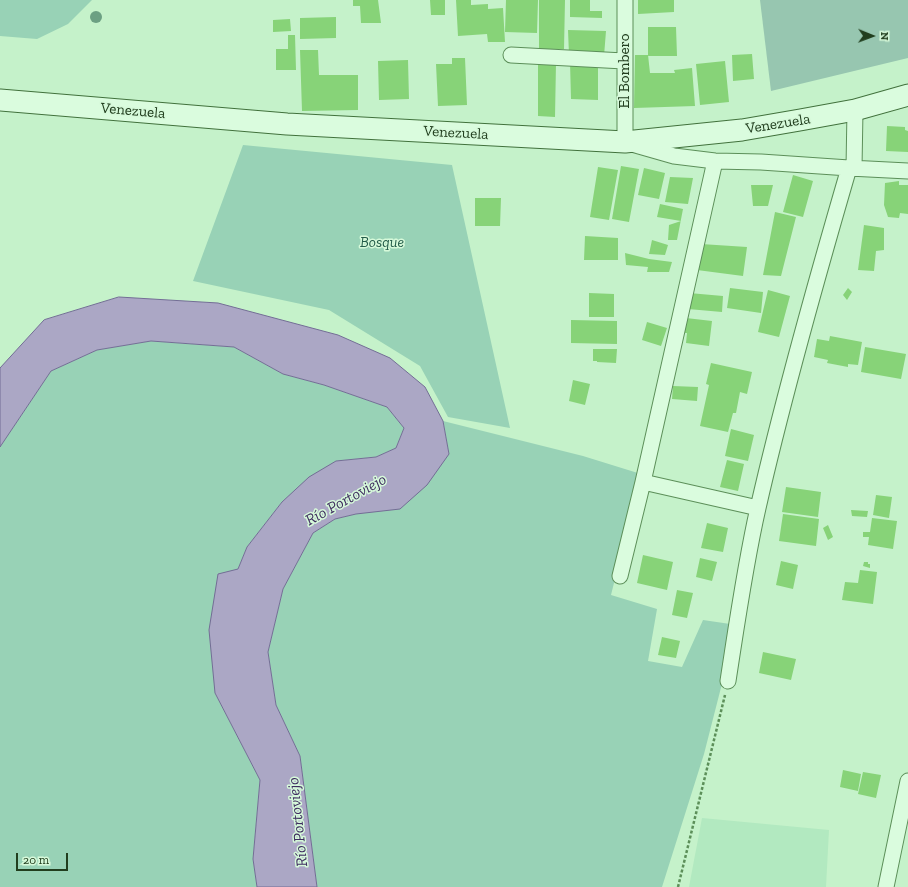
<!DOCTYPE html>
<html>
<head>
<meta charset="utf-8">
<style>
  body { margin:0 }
  #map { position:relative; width:908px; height:887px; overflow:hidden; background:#c5f2ca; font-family:"Zilla Slab",serif }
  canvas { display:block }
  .north { position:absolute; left:852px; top:16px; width:40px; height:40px; -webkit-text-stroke:3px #d6f9da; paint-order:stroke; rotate:91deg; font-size:11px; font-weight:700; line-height:16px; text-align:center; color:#213e1e }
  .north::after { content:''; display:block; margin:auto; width:14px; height:18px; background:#213e1e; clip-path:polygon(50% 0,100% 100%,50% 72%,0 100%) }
  .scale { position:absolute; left:16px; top:853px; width:52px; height:18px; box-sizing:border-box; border:2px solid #213e1e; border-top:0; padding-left:5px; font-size:12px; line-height:14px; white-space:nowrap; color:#213e1e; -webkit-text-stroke:3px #d6f9da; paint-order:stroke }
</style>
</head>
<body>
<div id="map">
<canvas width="908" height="887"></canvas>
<div class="north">N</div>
<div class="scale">20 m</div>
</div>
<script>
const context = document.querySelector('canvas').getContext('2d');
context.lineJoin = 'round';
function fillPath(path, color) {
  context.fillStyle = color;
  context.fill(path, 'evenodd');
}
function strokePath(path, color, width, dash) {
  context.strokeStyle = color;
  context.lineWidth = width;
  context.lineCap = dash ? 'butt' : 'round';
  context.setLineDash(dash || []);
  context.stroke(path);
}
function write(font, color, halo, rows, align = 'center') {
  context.font = font + ' "Zilla Slab",serif';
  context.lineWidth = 3;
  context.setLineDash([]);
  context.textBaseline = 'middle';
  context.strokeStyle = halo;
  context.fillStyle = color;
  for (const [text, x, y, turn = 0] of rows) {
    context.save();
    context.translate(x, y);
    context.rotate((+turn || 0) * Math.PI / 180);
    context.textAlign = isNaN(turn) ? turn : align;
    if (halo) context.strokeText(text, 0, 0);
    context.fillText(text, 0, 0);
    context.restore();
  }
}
const farmland = new Path2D(`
  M702,818L829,830L826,887H689Z`);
const green = new Path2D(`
  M0,0H92L68,24L37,39L0,36Z
  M243,145L452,165L510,428L448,417L420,366L329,310L193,281Z
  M151,341L234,347L283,374L324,385L387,407L404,428L396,448L376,457L336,461L282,502L247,547L238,569L215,693L260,780L253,859L257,887H0V447L51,371L97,350Z
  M443,421L583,456L641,474L611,595L657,609L648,661L682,667L703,620L737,625L704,754L662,887H317L300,756L276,705L268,652L283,589L313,533L335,519L356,514L449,454Z`);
const cemetery = new Path2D(`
  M760,0H908V58L771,91Z`);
const water = new Path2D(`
  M119,297L218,303L338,335L390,358L425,387L443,421L449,454L427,485L400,509L356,514L335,519L313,533L283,589L268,652L276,705L300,756L317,887H257L253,859L260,780L215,693L209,630L218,574L238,569L247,547L282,502L309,477L336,461L376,457L396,448L404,428L387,407L324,385L283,374L234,347L151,341L97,350L51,371L0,447V368L44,320Z`);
const building = new Path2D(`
  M353,0H378L381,23H361L360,6H353Z
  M430,0H445V15H431Z
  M456,0H471V5L488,4V9L503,8L505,42H488L487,34L458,36Z
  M506,0H538L537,33L505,32Z
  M539,0H565L564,49H539Z
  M570,0H590V11H602V18L570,17Z
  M638,0H674V12L638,14Z
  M336,17V38L300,39V18Z
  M290,19L291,31L273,32V20Z
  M648,27H676L677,56H648Z
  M568,30L606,31L604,56L569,55Z
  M288,35H295L296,70H276V49H288Z
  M300,50H318L319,75H358V110L302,111Z
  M752,54L754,79L733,81L732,55Z
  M635,55H648L650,73H675L674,70L692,68L695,106L634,108Z
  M452,58H465L467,105L438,106L436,64H452Z
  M408,60L409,99L379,100L378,61Z
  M725,61L729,102L700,105L696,64Z
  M570,62H598V100L571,99Z
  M538,63H556L555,117L538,116Z
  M887,126L905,127V130L908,131V152L886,151Z
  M621,166L639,169L629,222L612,219Z
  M598,167L618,170L609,220L590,217Z
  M644,168L665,173L659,199L638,195Z
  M793,175L813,181L803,217L783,212Z
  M670,177L693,178L688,204L665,202Z
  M899,181V185H908V214L900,213L899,218L888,217L884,205L885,183Z
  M751,185H773L768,206H753Z
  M475,198H501L500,226H475Z
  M660,204L683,209L677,240H668L669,225L681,221L657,217Z
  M775,212L796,217L781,276L763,275Z
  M864,225L884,228V250L876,251L874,271L858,270Z
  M585,236L618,238V260H584Z
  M652,240L668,245L665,255L649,254Z
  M701,244L747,247L743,276L697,270Z
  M625,253L649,259L672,262L669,272H647L648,267L626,265Z
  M730,288L763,292L761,313L727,308Z
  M848,288L852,292L847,300L843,295Z
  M768,290L790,296L779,337L758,332Z
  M589,293L614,294V317H589Z
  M689,293L723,296L722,312L688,309Z
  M686,318L712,321L709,346L686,343L687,333H684Z
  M571,320L617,321V344L571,343Z
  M647,322L667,328L661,346L642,340Z
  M830,336L862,342L858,365L848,364V367L827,363L828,360L814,357L817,339L829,341Z
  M865,347L906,354L901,379L861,372Z
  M593,349H617L616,363L597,362V361H593Z
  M711,363L752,372L747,394L740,392L736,413H733L728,432L700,426L709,385L706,384Z
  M573,380L590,384L585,405L569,401Z
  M673,386L698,387L697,401L672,399Z
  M731,429L754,435L748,461L725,456Z
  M727,460L744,464L738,491L720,487Z
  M786,487L821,492L818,517L782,512Z
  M876,495L892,497L889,518L873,515Z
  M851,510L868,511L867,517L852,516Z
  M783,514L819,519L816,546L779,541Z
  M872,518L897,521L893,549L868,545L869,537H863V532H870Z
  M707,523L728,528L723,552L701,548Z
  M828,525L833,537L828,540L823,528Z
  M643,555L673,562L667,590L637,583Z
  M700,558L717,562L712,581L696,577Z
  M781,561L798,565L793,589L776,585Z
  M864,562H868V564H870V568L863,566Z
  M860,570L877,572L873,604L842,600L845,582L858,583Z
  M677,590L693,593L687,618L672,615Z
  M662,637L680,641L676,658L658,655Z
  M763,652L796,659L791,680L759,673Z
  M843,770L861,774L858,791L840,787Z
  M863,772L881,775L876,798L858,794Z`);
const path = new Path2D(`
  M678,887L725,695`);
const street = new Path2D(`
  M625,0V142L674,156L715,161L761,162L849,168L908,171
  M511,55L624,61
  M643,482L758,508
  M620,576L643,482L715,161
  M728,681C737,623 745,565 758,508C784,394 816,281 849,168H854L855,110
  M886,887L908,781`);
const secondary = new Path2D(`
  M0,100L287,124L625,142L742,130L800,120L855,110L908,95`);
const trees = [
  [96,17]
];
const streetNames = [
  ["El Bombero",625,71,-90],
  ["Venezuela",133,111,5],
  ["Venezuela",778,124,-9],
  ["Venezuela",456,133,3]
];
const parkNames = [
  ["Bosque",382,243]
];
const waterNames = [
  ["Río Portoviejo",346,500,-29],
  ["Río Portoviejo",298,822,-96]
];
fillPath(farmland, '#b2e9c0');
fillPath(green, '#98d2b6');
fillPath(cemetery, '#97c6b0');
fillPath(water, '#aba7c5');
strokePath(water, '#736d95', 1);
fillPath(building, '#87d378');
strokePath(street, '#5c8f59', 17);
strokePath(secondary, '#41713c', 23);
strokePath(path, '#5c8f59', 2.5, [3, 2]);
strokePath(street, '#dafcde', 15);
strokePath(secondary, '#dafcde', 21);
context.fillStyle = '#6ca083';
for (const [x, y] of trees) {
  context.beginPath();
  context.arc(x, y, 6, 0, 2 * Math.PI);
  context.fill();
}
write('15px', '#213e1e', '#d6f9da', streetNames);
write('italic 15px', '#235c49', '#d6f9da', parkNames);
write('italic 16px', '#3e2c5f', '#d6f9da', waterNames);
</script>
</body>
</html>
